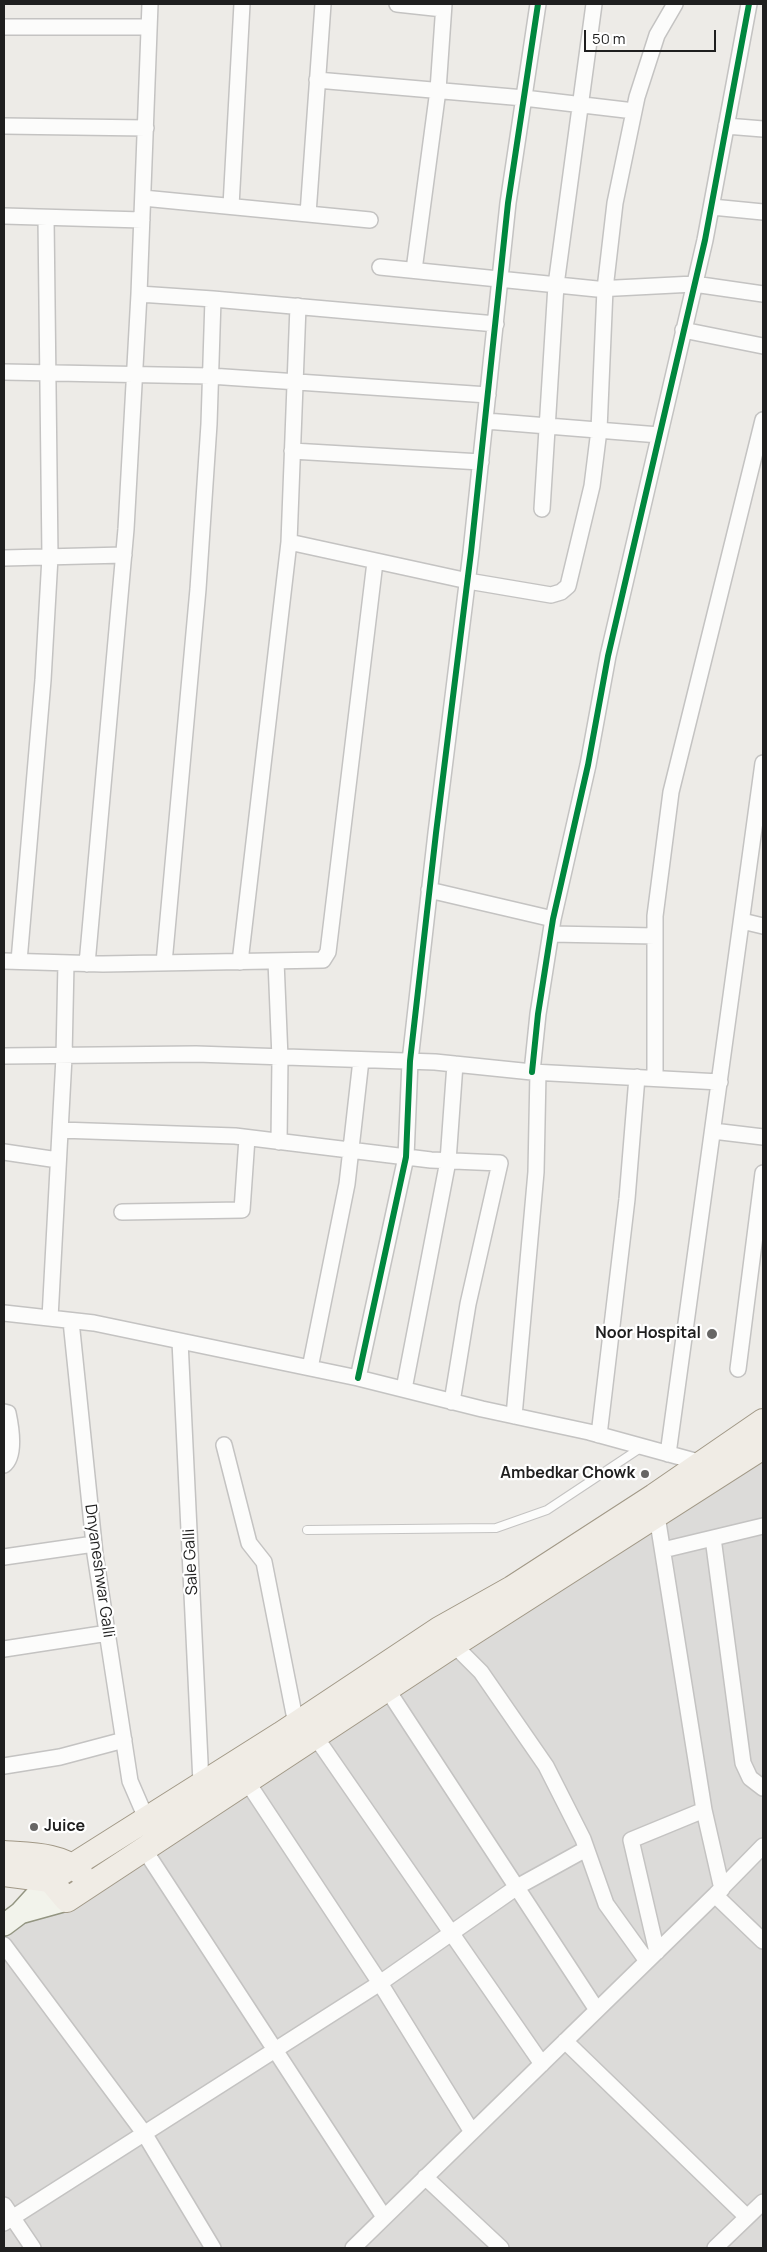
<!DOCTYPE html>
<html>
<head>
<meta charset="utf-8">
<style>
  body { margin:0 }
  #map { position:relative; width:767px; height:2252px; overflow:hidden; background:#edebe7; font-family:Manrope,sans-serif }
  canvas { display:block }
  .frame { position:absolute; inset:0; border:5px solid #1f1f1f; pointer-events:none }
  .scale { position:absolute; left:584px; top:30px; width:132px; height:22px; box-sizing:border-box; border:2px solid #1f1f1f; border-top:0; padding-left:6px; font-size:15px; line-height:18px; white-space:nowrap; color:#1f1f1f; -webkit-text-stroke:4px #fff; paint-order:stroke }
</style>
</head>
<body>
<div id="map">
<canvas width="767" height="2252"></canvas>
<div class="frame"></div>
<div class="scale">50 m</div>
</div>
<script>
const context = document.querySelector('canvas').getContext('2d');
context.lineJoin = 'round';
function fillPath(path, color) {
  context.fillStyle = color;
  context.fill(path, 'evenodd');
}
function strokePath(path, color, width, dash) {
  context.strokeStyle = color;
  context.lineWidth = width;
  context.lineCap = dash ? 'butt' : 'round';
  context.setLineDash(dash || []);
  context.stroke(path);
}
function write(font, color, halo, rows, align = 'center') {
  context.font = font + ' Manrope,sans-serif';
  context.lineWidth = 4.5;
  context.setLineDash([]);
  context.textBaseline = 'middle';
  context.strokeStyle = halo;
  context.fillStyle = color;
  for (const [text, x, y, turn = 0] of rows) {
    context.save();
    context.translate(x, y);
    context.rotate((+turn || 0) * Math.PI / 180);
    context.textAlign = isNaN(turn) ? turn : align;
    if (halo) context.strokeText(text, 0, 0);
    context.fillText(text, 0, 0);
    context.restore();
  }
}
const residential = new Path2D(`
  M763,1419V2248H4V1911L81,1858Z`);
const lane = new Path2D(`
  M307,1530L496,1528L547,1510L642,1447`);
const street = new Path2D(`
  M397,4L443,9
  M4,27H149
  M317,80L524,98L634,111
  M4,126L146,128
  M726,126L763,129
  M143,198L308,214L323,4
  M231,206L242,4
  M712,207L763,212
  M308,214L370,220
  M4,216L142,220
  M380,267L597,289L694,284L763,294
  M414,270L438,90L444,4
  M139,294L213,299L496,324
  M683,330L763,346
  M4,372L210,376L488,395
  M486,421L659,435
  M292,451L481,462
  M542,509L556,285L594,4
  M289,542L468,581L551,595L561,592L568,586L592,486L599,430L605,289L615,203L637,97L657,35L675,4
  M4,558L124,555
  M429,890L553,919
  M742,921L763,926
  M551,934L655,936
  M4,961L103,964L323,960L328,952L375,562
  M19,961L43,680L50,557L46,218
  M276,961L280,1058L279,1142
  M240,962L289,542L298,306
  M164,963L198,589L209,424L213,299
  M87,964L126,529L139,294L150,4
  M4,1056L196,1054L435,1062L532,1072L720,1082
  M532,1072L538,1014L553,919L588,765L608,656L705,240L749,4
  M655,1078V916L671,792L763,420
  M60,1130L235,1136L431,1160L500,1163L468,1304L452,1402
  M713,1131L763,1137
  M4,1152L58,1160
  M122,1212L242,1210L247,1138
  M4,1313L94,1323L358,1378L482,1409L589,1432L702,1463
  M50,1318L64,1057L66,963
  M71,1321L95,1554L130,1781L146,1818
  M180,1341L201,1783
  M310,1368L347,1184L361,1060
  M738,1369L763,1173
  M358,1378L406,1157L410,1061L436,833L471,552L508,203L538,4
  M404,1389L448,1161L455,1064
  M4,1412L8,1413C11,1427 16,1456 4,1465
  M514,1416L536,1172L538,1072
  M599,1435L627,1199L637,1077
  M224,1445L249,1543L264,1562L296,1724
  M668,1454L763,763
  M657,1516L704,1810L722,1889
  M713,1538L743,1763L750,1778L763,1788
  M663,1550L763,1526
  M4,1557L94,1544
  M454,1645L481,1672L546,1766L583,1839L606,1904L647,1961
  M4,1649L108,1633
  M387,1689L597,2010
  M315,1736L542,2064
  M4,1766L60,1757L124,1740
  M246,1780L380,1983L472,2132
  M144,1849L384,2217
  M716,1894L763,1846
  M4,1945L144,2133L213,2248
  M657,1952L631,1840L704,1810
  M565,2041L747,2217
  M425,2177L501,2248
  M4,2205L33,2248
  M4,2223L380,1983L517,1887L586,1849
  M353,2248L715,1895L763,1941
  M715,2248L763,2202`);
const secondary = new Path2D(`
  M20,1913L67,1900
  M4,1925L20,1913L50,1880`);
const primary = new Path2D(`
  M4,1853C29,1855 61,1854 80,1872
  M4,1874L50,1880L67,1900L454,1645L763,1447
  M50,1880L281,1734L439,1629L512,1588L654,1496L763,1421`);
const cycleway = new Path2D(`
  M532,1072L538,1014L553,919L588,765L608,656L705,240L749,4
  M358,1378L406,1157L410,1061L436,833L471,552L508,203L538,4`);
const markers = [
  [712,1334,6,"#676665"],
  [645,1474,5,"#676665"],
  [34,1827,5,"#676665"]
];
const poiNames = [
  ["Noor Hospital",701,1334],
  ["Ambedkar Chowk",635,1474],
  ["Juice",44,1827,"left"]
];
const streetNames = [
  ["Sale Galli",191,1562,-93],
  ["Dnyaneshwar Galli",99,1571,82]
];
fillPath(residential, '#dcdbd9');
strokePath(lane, '#c4c3c2', 10);
strokePath(street, '#c4c3c2', 18);
strokePath(secondary, '#939581', 24);
strokePath(primary, '#a19886', 26);
strokePath(lane, '#fcfcfb', 8);
strokePath(street, '#fcfcfb', 15);
strokePath(secondary, '#f2f3eb', 21);
strokePath(primary, '#f0ece5', 24);
strokePath(cycleway, '#00873e', 6);
for (const [x, y, r, color] of markers) {
  const dot = new Path2D();
  dot.arc(x, y, r, 0, 2 * Math.PI);
  context.fillStyle = color;
  context.fill(dot);
  strokePath(dot, '#fff', 2);
}
write('bold 16px', '#1f1f1f', '#fff', poiNames, 'right');
write('16px', '#1f1f1f', '#fff', streetNames);
</script>
</body>
</html>
